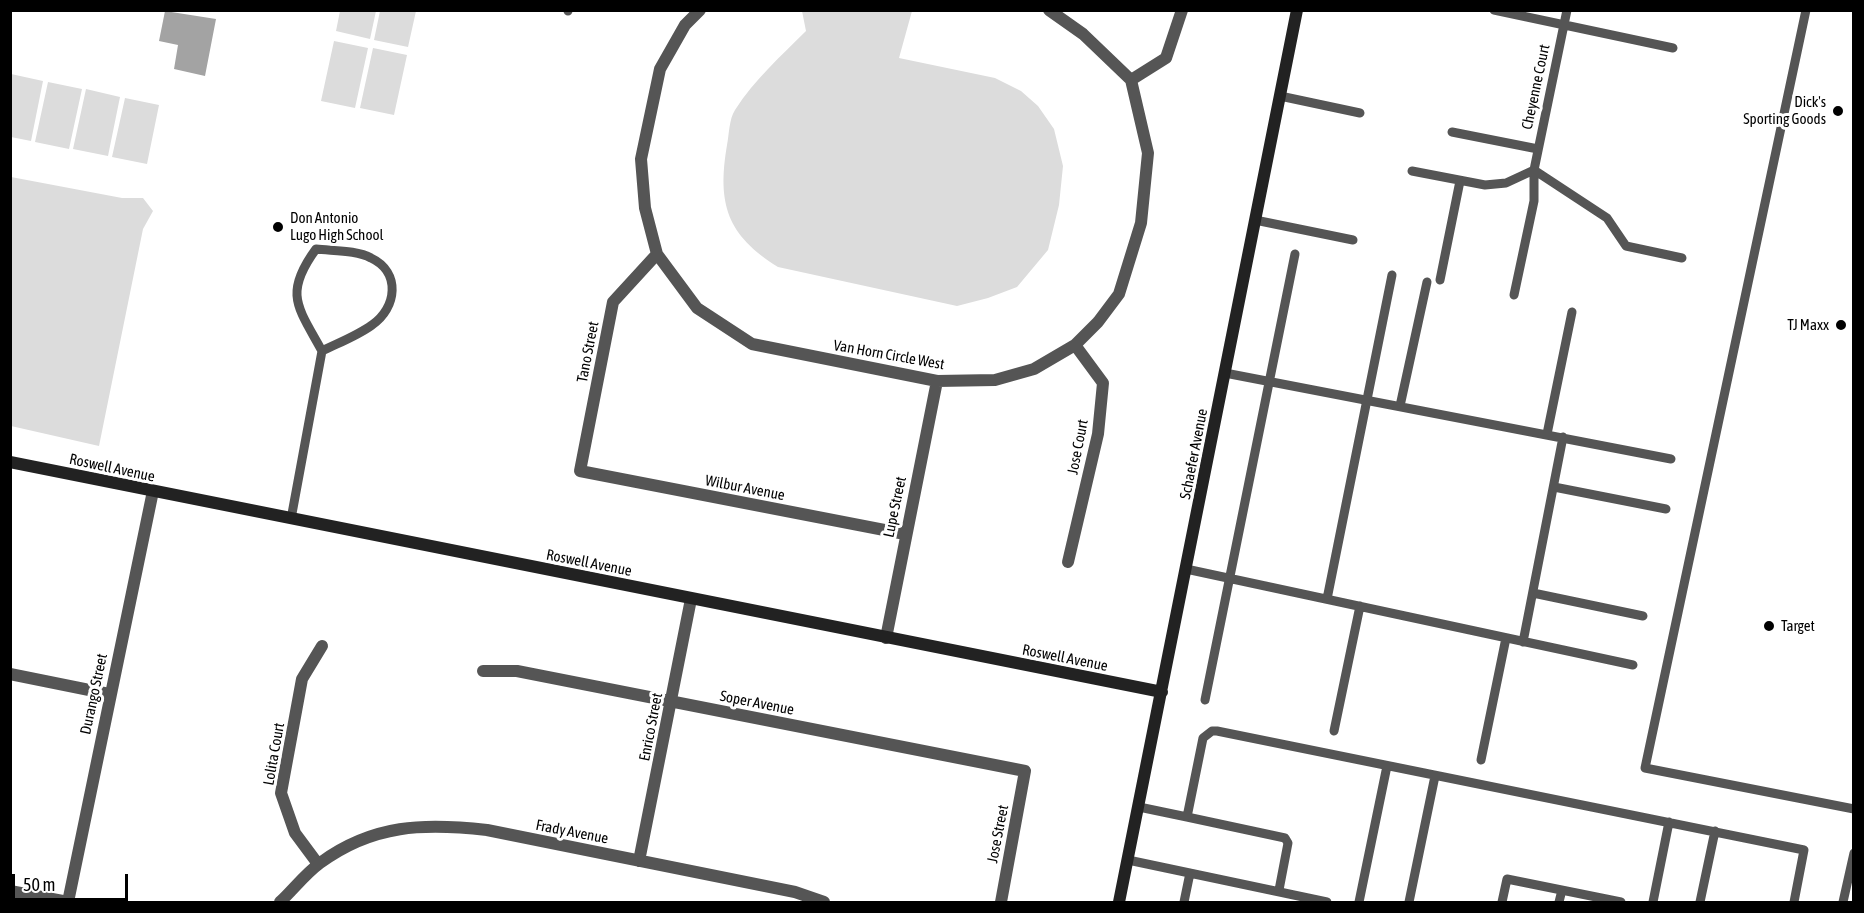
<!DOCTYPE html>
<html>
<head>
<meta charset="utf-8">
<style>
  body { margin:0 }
  #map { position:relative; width:1864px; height:913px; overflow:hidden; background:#fff; font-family:"Asap Condensed",sans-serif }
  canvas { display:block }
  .frame { position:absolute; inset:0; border:12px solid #000; pointer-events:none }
  .scale { position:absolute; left:12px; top:874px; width:116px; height:27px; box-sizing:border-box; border:3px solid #000; border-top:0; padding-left:8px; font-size:18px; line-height:21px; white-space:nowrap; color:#000; -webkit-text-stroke:4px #fff; paint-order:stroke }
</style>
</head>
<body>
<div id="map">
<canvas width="1864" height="913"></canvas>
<div class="frame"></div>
<div class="scale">50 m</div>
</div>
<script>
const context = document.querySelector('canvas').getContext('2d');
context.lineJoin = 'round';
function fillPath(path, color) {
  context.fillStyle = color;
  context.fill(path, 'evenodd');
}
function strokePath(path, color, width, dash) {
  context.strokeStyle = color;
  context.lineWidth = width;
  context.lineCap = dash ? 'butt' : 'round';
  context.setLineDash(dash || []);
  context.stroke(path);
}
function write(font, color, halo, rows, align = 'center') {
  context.font = font + ' "Asap Condensed",sans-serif';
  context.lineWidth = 6;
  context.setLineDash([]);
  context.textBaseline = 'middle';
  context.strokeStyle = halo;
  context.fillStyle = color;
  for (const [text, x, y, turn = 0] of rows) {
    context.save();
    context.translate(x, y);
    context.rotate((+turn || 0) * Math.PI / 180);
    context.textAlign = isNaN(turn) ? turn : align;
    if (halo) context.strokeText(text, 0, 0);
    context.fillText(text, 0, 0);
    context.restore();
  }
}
const green = new Path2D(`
  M340,11H376L370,39L336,31Z
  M380,11H416L408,47L374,40Z
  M802,11H912L899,58L995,78L1021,91L1038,106L1054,129L1063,166L1059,205L1048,250L1017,287L988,298L957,306L778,267C727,235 717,204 727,145C729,135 729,119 735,110C754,80 781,56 806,31Z
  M334,41L368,48L355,108L321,101Z
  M373,48L407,55L394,115L360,108Z
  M11,74L43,81L31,141L11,137Z
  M48,82L82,89L69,149L35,142Z
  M86,89L120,97L108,156L73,149Z
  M125,98L159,105L147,164L112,157Z
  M11,177L122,198H143L153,211L143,229L99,446L11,426Z`);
const water = new Path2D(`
  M165,11L216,19L205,76L174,69L178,45L159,41Z`);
const lane = new Path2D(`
  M1494,10L1673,48
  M1806,10L1645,768L1854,809
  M568,11V10
  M1280,96L1360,113
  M1452,132L1538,149
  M1534,170L1607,218L1626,246L1682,258
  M1412,171L1485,185L1506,183L1534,170
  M1255,220L1353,240
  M1440,280L1460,181
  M1514,295L1534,201V170L1567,10
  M1225,373L1671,459
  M1400,406L1427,282
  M1547,434L1572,312
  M1554,487L1666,509
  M291,519L322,351C338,343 357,336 372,325C397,308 401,272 371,258C357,250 333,251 316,249C283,294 298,307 322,351
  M1186,569L1633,665
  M1533,593L1643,616
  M1327,599L1392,275
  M1523,642L1563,437
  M1205,700L1295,254
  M1334,731L1360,606
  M1481,760L1506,638
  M1139,807L1187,817L1203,738L1212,731H1217L1804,850L1794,902
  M1187,817L1285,838L1288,843L1279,890
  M1128,860L1327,902
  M1184,902L1190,873
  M1359,902L1387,766
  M1409,902L1435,776
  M1502,902L1507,879L1621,902
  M1559,902L1562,890
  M1653,902L1669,822
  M1700,902L1715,831
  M1843,902L1854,853`);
const street = new Path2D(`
  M700,10L685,25L660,69L641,159L645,208L657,254L697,308L752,344L937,381L995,380L1034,369L1075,345L1098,322L1119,294L1141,223L1148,153L1131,80
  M1049,10L1083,34L1131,80
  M1131,80L1166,58L1182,10
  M657,254L613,302L580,471L905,534
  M1068,562L1098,434L1103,383L1075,345
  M886,638L937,381
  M483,671H517L1025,771L1001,902
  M10,674L109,694
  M639,861L691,599
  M318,864L295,833L281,793L302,679L322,646
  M10,891L68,902L153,491
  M280,902C293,890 305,874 320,863C373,824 424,823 487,830L795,892L824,902`);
const secondary = new Path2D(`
  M10,462L1162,692
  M1119,902L1297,10`);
const markers = [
  [1838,111,6,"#000"],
  [278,227,6,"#000"],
  [1841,325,6,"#000"],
  [1769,626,6,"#000"]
];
const streetNames = [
  ["Cheyenne Court",1536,87,-78],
  ["Tano Street",588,352,-79],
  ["Van Horn Circle West",889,355,10],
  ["Jose Court",1078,447,-79],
  ["Schaefer Avenue",1194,454,-79],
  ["Roswell Avenue",112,468,12],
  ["Wilbur Avenue",745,488,11],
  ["Lupe Street",895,507,-78],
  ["Roswell Avenue",589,563,11],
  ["Roswell Avenue",1065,658,11],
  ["Durango Street",94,694,-78],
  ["Soper Avenue",757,703,11],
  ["Enrico Street",651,727,-79],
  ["Lolita Court",274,754,-80],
  ["Frady Avenue",572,832,11],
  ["Jose Street",998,834,-79]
];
const poiNames = [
  ["Dick's",1826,102],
  ["Sporting Goods",1826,119],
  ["Don Antonio",290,218,"left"],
  ["Lugo High School",290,235,"left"],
  ["TJ Maxx",1829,325],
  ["Target",1781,626,"left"]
];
fillPath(green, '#dcdcdc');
fillPath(water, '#a3a3a3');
strokePath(lane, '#555', 9);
strokePath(street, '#555', 12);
strokePath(secondary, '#222', 12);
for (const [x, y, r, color] of markers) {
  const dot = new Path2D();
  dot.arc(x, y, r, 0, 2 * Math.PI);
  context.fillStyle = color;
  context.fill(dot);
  strokePath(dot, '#fff', 2);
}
write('15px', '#000', '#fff', streetNames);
write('15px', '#000', '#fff', poiNames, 'right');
</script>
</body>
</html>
